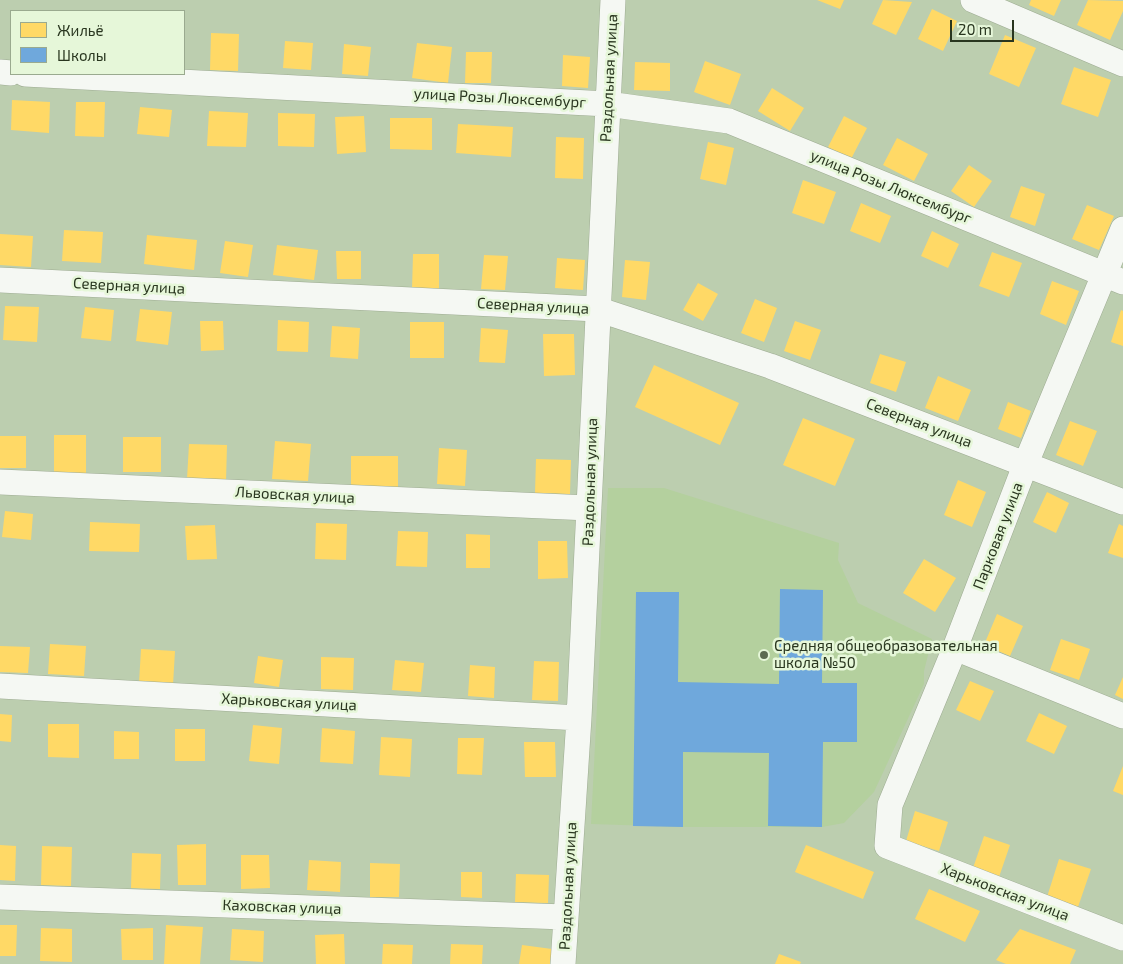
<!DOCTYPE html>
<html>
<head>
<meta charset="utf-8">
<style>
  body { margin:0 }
  #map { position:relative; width:1123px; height:964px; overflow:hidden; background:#bcceaf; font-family:"Exo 2",sans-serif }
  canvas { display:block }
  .legend { position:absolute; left:10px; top:10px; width:175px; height:65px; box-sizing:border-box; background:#e6f7d9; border:1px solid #9aaa8f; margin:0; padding:6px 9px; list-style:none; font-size:15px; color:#29361f }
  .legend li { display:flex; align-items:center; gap:10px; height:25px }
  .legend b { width:25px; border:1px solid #9aaa8f }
  .scale { position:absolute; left:950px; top:20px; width:64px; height:22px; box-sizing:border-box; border:2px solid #29361f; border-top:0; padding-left:6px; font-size:15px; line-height:18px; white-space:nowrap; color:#29361f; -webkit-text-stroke:4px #e6f7d9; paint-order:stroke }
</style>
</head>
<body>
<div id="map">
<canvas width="1123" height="964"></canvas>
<ul class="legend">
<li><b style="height:14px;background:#ffd966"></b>Жильё</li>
<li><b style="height:14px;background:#6fa8dc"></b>Школы</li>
</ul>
<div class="scale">20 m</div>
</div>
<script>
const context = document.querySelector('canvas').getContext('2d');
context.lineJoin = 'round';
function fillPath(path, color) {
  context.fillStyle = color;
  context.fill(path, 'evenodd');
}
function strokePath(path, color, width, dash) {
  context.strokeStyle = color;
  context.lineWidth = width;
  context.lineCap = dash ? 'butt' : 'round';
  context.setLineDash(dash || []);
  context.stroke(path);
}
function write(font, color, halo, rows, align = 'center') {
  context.font = font + ' "Exo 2",sans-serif';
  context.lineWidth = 5;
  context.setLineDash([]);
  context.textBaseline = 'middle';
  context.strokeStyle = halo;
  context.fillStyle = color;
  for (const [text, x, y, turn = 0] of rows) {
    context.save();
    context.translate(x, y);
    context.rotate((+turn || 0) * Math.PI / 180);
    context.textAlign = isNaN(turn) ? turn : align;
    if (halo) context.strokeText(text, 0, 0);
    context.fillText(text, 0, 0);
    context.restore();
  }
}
const built = new Path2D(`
  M608,488H664L839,543L838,560L858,603L932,639L924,671V684L874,792L844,823L822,827H683L591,824Z`);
const homes = new Path2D(`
  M817,0H844L840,9Z
  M883,0L912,2L896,35L872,24Z
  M1031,0H1061L1054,16L1029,5Z
  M1088,0L1123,1V11L1110,40L1077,25Z
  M932,9L957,21L943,51L918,39Z
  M211,33L239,34L238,71L210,70Z
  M1005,35L1036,48L1019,87L989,74Z
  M285,41L313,43L311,70L283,68Z
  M417,43L452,47L448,83L412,78Z
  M344,44L371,47L368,76L342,74Z
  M466,52H492L491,83H465Z
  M563,55L590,57L588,88L562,86Z
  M705,61L741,74L730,105L694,92Z
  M635,62L670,63V91L634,90Z
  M1074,67L1111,80L1098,117L1061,104Z
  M772,88L804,108L790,131L758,111Z
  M12,100L50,102L49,133L11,130Z
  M76,102H105L104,137L75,136Z
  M140,107L172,110L169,137L137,134Z
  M209,111L248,113L246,147L207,146Z
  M278,113L315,114L314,147L278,146Z
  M364,116L366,152L337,154L335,117Z
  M844,116L867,128L851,159L828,147Z
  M390,118H432V150L390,149Z
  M458,124L513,127L511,157L456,153Z
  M556,137L584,138L583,179L555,178Z
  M897,138L928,154L914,181L883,165Z
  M708,142L734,148L726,185L700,179Z
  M969,165L992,181L974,207L951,191Z
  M803,180L836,192L824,224L792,213Z
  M1021,186L1045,194L1035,226L1010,217Z
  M861,203L891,216L880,243L850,231Z
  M1087,205L1114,216L1099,250L1072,239Z
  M64,230L103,232L101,263L62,261Z
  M932,231L959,244L948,268L921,256Z
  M0,234L33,236L31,267L0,265Z
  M147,235L197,240L194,270L144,264Z
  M225,241L253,245L248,277L220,273Z
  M277,245L318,250L314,280L273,275Z
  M336,251H361V279H337Z
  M992,252L1022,263L1009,297L979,286Z
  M413,254H439V290H412Z
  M484,255L508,256L505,290L481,289Z
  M557,258L585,260L583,290L555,288Z
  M625,260L650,262L646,300L622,297Z
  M1052,281L1079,291L1066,325L1040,314Z
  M698,283L718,294L703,321L683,310Z
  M755,299L777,308L764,342L741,333Z
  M5,306L39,307L37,342L3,340Z
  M85,307L114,310L111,341L81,338Z
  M140,309L172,312L168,345L136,341Z
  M1121,310L1123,311V346L1111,342Z
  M278,320L309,322L308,352L277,351Z
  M200,321H223L224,350L201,351Z
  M795,321L821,330L810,360L784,351Z
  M410,322H444V358H410Z
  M332,326L360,328L358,359L330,357Z
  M481,328L508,330L505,363L479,362Z
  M543,334H574L575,375L544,376Z
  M880,354L906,362L896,392L870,383Z
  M654,365L739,403L720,445L635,407Z
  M938,376L971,390L958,421L925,408Z
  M1008,402L1031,411L1021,438L998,429Z
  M803,418L855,439L835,486L783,465Z
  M1070,421L1097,431L1083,466L1056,455Z
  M54,435H86V473H54Z
  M0,436H26V468H0Z
  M123,437H161V472H123Z
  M275,441L311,444L308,481L272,479Z
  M189,444L227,445L226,481L187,479Z
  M439,448L467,450L465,486L437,484Z
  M351,456H398V490H351Z
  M536,459L571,460L570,494L535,493Z
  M958,480L986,492L972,527L944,515Z
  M1047,492L1069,503L1056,533L1033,522Z
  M5,511L33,514L31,540L2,537Z
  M90,522L140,524L139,552L89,551Z
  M316,523L347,524L346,560L315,559Z
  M1119,524L1123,526V558L1108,553Z
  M215,525L217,559L187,560L185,526Z
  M398,531L428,532L427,567L396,566Z
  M466,534L490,535V568H466Z
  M538,541H567L568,578L538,579Z
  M924,559L956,578L935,612L903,593Z
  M997,614L1023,626L1010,656L984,645Z
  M1061,639L1090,649L1079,680L1050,670Z
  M50,644L86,646L84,676L48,674Z
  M0,646L30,647L28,673L0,672Z
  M141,649L175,651L173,685L139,683Z
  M258,656L283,660L279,687L254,683Z
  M321,657L354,658L353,690L321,689Z
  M395,660L424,663L421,692L392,690Z
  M534,661L559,662L558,701L532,700Z
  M470,665L495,667L494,698L468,696Z
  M1123,677V699L1115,695Z
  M970,681L994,691L980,721L956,710Z
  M1039,713L1067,726L1054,754L1026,741Z
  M0,714L12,715L11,742L0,741Z
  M48,724H79V758L48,757Z
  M253,725L282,728L279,764L249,761Z
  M322,728L355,731L353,764L320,762Z
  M175,729H205V761H175Z
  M114,731L139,732V759H114Z
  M381,737L412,739L410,777L379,775Z
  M458,738H484L482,775L457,774Z
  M524,742H555L556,777H525Z
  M1123,766V795L1113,791Z
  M915,811L948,822L939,851L906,841Z
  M984,836L1010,845L999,877L973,868Z
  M206,844V885H178L177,845Z
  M0,845L16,846L15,881L0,880Z
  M806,845L874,872L863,899L795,872Z
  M42,846L72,847L71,886L41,885Z
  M132,853L161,854L160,889L131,888Z
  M241,855H269L270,888L241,889Z
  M1059,859L1091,869L1078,907L1047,897Z
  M309,860L341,862L340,892L307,890Z
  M370,863L400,864L399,897H370Z
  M461,872H482V898L461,897Z
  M516,874L549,875L548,903L515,902Z
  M929,889L980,911L965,942L915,919Z
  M0,925H17L16,956H0Z
  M166,925L203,927L200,964H164Z
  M41,928L72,929V962L40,961Z
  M153,928V960H122L121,929Z
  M232,929L264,931L263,962L230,960Z
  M1020,929L1076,950L1070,964H1006L996,960Z
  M344,934L345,964H316L315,935Z
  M383,944L413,945L412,964H382Z
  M451,944L483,945L482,964H450Z
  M522,945L552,949L550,964H519Z
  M779,954L801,962L800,964H775Z`);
const schools = new Path2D(`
  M780,589L823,590L822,683H857V742H823L822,827L768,826L769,753L683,752V827L633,826L636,592H679L678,682L779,684Z`);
const minor = new Path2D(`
  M973,0L1123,64
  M0,72L11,73
  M25,74L608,104L729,121L1123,282
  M1123,229L1026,463L955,648L890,805L887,846L1123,938
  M0,280L597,309L770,366L1123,502
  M0,482L589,508
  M955,648L1123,716
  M0,686L579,718
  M0,897L565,917
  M563,964L579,718L613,0`);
const markers = [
  [764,655,5,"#5c6b51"]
];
const streetNames = [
  ["Раздольная улица",609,78,-87],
  ["улица Розы Люксембург",500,98,3],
  ["улица Розы Люксембург",891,187,22],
  ["Северная улица",129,286,3],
  ["Северная улица",533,306,3],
  ["Северная улица",919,423,21],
  ["Раздольная улица",590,482,-88],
  ["Львовская улица",295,495,3],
  ["Парковая улица",998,536,-69],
  ["Харьковская улица",289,702,3],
  ["Раздольная улица",568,886,-87],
  ["Харьковская улица",1005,892,21],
  ["Каховская улица",282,907,2]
];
const poiNames = [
  ["Средняя общеобразовательная",774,646],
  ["школа №50",774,663]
];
fillPath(built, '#b4d09e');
fillPath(homes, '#ffd966');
fillPath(schools, '#6fa8dc');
strokePath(minor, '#9dab92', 26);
strokePath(minor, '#f5f8f3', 25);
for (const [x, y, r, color] of markers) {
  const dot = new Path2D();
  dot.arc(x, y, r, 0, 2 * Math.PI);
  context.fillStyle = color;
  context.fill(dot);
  strokePath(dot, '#e6f7d9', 2);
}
write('15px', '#29361f', '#e6f7d9', streetNames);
write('15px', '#29361f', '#e6f7d9', poiNames, 'left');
</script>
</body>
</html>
